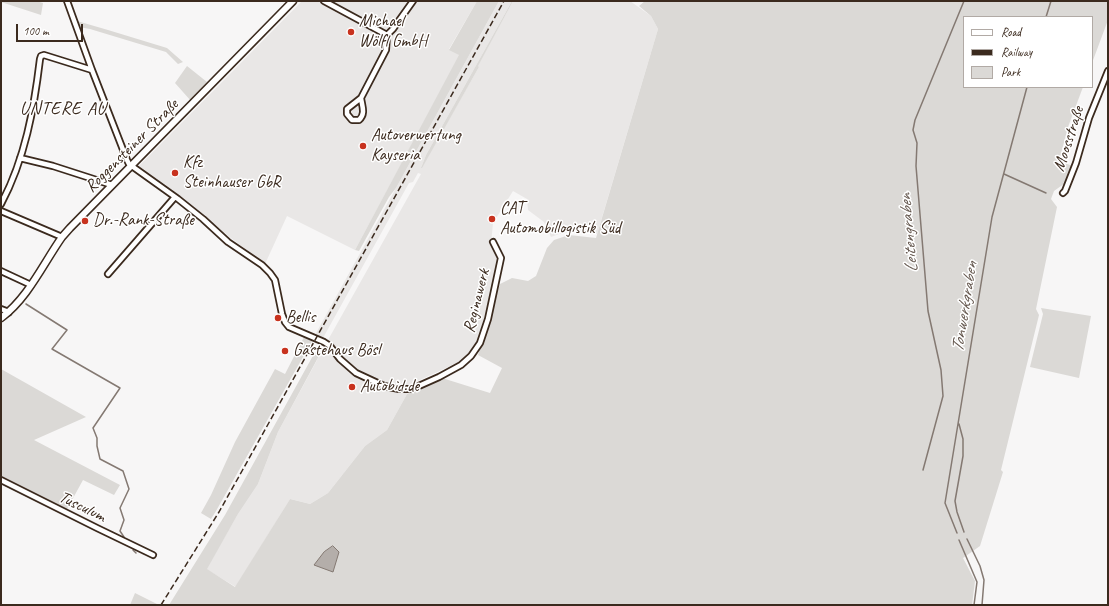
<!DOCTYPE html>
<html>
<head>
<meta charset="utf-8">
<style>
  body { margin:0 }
  #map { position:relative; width:1109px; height:606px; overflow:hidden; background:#f7f6f6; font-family:Caveat,sans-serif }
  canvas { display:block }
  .frame { position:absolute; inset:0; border:2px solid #3b2a1e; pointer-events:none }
  .legend { position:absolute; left:963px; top:16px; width:130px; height:72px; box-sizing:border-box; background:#fff; border:1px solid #b1aaa5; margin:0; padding:5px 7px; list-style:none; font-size:12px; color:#3b2a1e }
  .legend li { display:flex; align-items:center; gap:8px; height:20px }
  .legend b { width:20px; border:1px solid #b1aaa5 }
  .scale { position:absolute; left:16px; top:24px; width:67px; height:18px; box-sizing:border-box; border:2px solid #3b2a1e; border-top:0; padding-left:5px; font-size:12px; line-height:14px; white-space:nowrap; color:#3b2a1e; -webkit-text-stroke:3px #fff; paint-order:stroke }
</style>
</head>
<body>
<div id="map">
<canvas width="1109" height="606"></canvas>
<div class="frame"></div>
<ul class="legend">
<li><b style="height:5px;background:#fff"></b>Road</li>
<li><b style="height:5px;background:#3b2a1e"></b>Railway</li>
<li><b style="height:11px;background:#dbd9d6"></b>Park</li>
</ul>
<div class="scale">100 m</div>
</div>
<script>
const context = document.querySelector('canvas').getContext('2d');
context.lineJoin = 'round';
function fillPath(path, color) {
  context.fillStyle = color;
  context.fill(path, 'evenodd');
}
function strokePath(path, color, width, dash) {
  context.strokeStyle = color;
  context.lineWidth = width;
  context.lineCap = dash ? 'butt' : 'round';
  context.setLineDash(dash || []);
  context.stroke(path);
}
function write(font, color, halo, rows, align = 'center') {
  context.font = font + ' Caveat,sans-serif';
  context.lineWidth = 3;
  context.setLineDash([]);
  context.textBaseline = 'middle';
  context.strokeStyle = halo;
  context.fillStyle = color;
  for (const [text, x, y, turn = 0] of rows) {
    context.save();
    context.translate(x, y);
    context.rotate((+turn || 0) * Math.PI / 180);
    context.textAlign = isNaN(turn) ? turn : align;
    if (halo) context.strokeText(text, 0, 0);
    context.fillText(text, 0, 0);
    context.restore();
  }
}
const built = new Path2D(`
  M302,1H477L449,49L460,55L355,250L287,216L265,264L138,167Z
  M499,1H512L426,155L421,168L479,67L477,66L513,1H630L651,16L658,29L597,234L568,232L559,234L551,237L544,222L528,210L527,199L513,191L493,223L491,244L498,256L492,291L477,341L468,354L459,362L411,384L407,394L387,430L365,446L328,493L310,504L290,499L236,587L206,569L238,514L258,484L278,432L328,340L421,174L418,173L413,182L409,183L323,338L315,335Z`);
const green = new Path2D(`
  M1,1H36L43,3L41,15L1,2Z
  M477,1H499L396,188L389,197L359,251L355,250L459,55L449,50Z
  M512,1H513L478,66L479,67L422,168H421L426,155Z
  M645,1H1108V20L1092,63V17H964V87H1083L1068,127L1059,161L1073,166L1068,181L1054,191L1051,199L1057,207L1036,309L1039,315L1001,470L1003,472L980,546L963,558L975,581L972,605H169L225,515L315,352L320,354L278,432L258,484L238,514L207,569L235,587L290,499L310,504L328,493L365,446L387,430L407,394L442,378L490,393L502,368L478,355L500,284L512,278L528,281L536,276L547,248L554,240L569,235L596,238L658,29L651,16L639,6Z
  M77,21L108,30L167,48L183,62L178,64L166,52L90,29L79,27Z
  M187,66L207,82L191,101L175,83Z
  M1041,308L1091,316L1079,378L1030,367L1043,314Z
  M304,337L312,341L216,511L211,519L201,513L211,495L235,442L275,369L285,374Z
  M1,369L86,417L34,440L120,485L114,495L83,480L66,511L1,479Z
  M135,593L157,604L130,605Z`);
const water = new Path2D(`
  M333,546L339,552L333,572L314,565L324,552Z`);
const stream = new Path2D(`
  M1046,17L1051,1
  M1004,174L1046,193
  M26,304L67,330L52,349L120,388L93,428L97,438V446L100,459L123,471L129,489L120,508L124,520L120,531L124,537
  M959,424L963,439V456L955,501L957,512L964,532
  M923,470L943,396L941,370L928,311L916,166L917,143L913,130L915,120L964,1
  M957,533L945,503L992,217L1027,87
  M967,539L980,566L984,580L982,605
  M959,540L977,582L974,605
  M133,550L136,553`);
const minor = new Path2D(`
  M67,1L92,70L127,160L129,164L178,199L203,219L228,242L262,265L270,273L275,280L282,314L285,322L289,327L324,342L330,346L340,359L356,373L384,386L399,389H412L439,377L461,365L471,356L480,343L488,319L501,258L493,242
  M324,1L387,35L386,50L361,98
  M387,35L393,29L413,1
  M361,98C362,106 366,114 359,120H352L347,114V109Z
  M20,158L53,166L112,185
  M1063,193L1065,191L1076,163L1089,118L1108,71
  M1,204C25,159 34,109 40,59L41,56L44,55L92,70
  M1,211L62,237
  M1,271L31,285
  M108,274L175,197
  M1,309L9,312
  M1,480L97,528L153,555`);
const tertiary = new Path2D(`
  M1,318C28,298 43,264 62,237L70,228L293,1`);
const rail = new Path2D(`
  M161,605L219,512L242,471L504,1`);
const markers = [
  [351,32,4,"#c8321e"],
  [363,146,4,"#c8321e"],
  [175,173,4,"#c8321e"],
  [492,219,4,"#c8321e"],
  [85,221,4,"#c8321e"],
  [278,318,4,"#c8321e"],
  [285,351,4,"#c8321e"],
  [352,387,4,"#c8321e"]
];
const poiNames = [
  ["Michael",359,22],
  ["Wölfl GmbH",359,42],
  ["Autoverwertung",371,136],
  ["Kayseria",371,156],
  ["Kfz",183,163],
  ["Steinhauser GbR",183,183],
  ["CAT",500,209],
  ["Automobillogistik Süd",500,229],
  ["Dr.-Rank-Straße",93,221],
  ["Bellis",286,318],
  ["Gästehaus Bösl",293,351],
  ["Autobid.de",360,387]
];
const streetNames = [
  ["Moosstraße",1069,139,-72],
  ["Roggensteiner Straße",132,146,-45],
  ["Reginawerk",477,301,-76],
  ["Tusculum",82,507,26]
];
const neighbourhoodNames = [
  ["UNTERE AU",63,109]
];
const waterNames = [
  ["Leitengraben",909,233,-95],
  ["Tonwerkgraben",965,307,-81]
];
fillPath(built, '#e9e7e6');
fillPath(green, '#dbd9d6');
fillPath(water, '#b4aeaa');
strokePath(water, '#847972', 1);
strokePath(stream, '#847972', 1.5);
strokePath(minor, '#3b2a1e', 8);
strokePath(tertiary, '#3b2a1e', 9);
strokePath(minor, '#fff', 4.5);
strokePath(tertiary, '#fff', 6);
strokePath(rail, '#3b2a1e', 1.5, [6, 3]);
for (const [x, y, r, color] of markers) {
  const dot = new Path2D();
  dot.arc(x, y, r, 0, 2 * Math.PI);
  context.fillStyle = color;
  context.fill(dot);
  strokePath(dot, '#fff', 1.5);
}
write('17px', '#3b2a1e', '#fff', poiNames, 'left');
write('17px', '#3b2a1e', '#fff', streetNames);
context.letterSpacing = '1px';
write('18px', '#3b2a1e', '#fff', neighbourhoodNames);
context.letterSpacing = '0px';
write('italic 18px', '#65584f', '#fff', waterNames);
</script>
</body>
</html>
